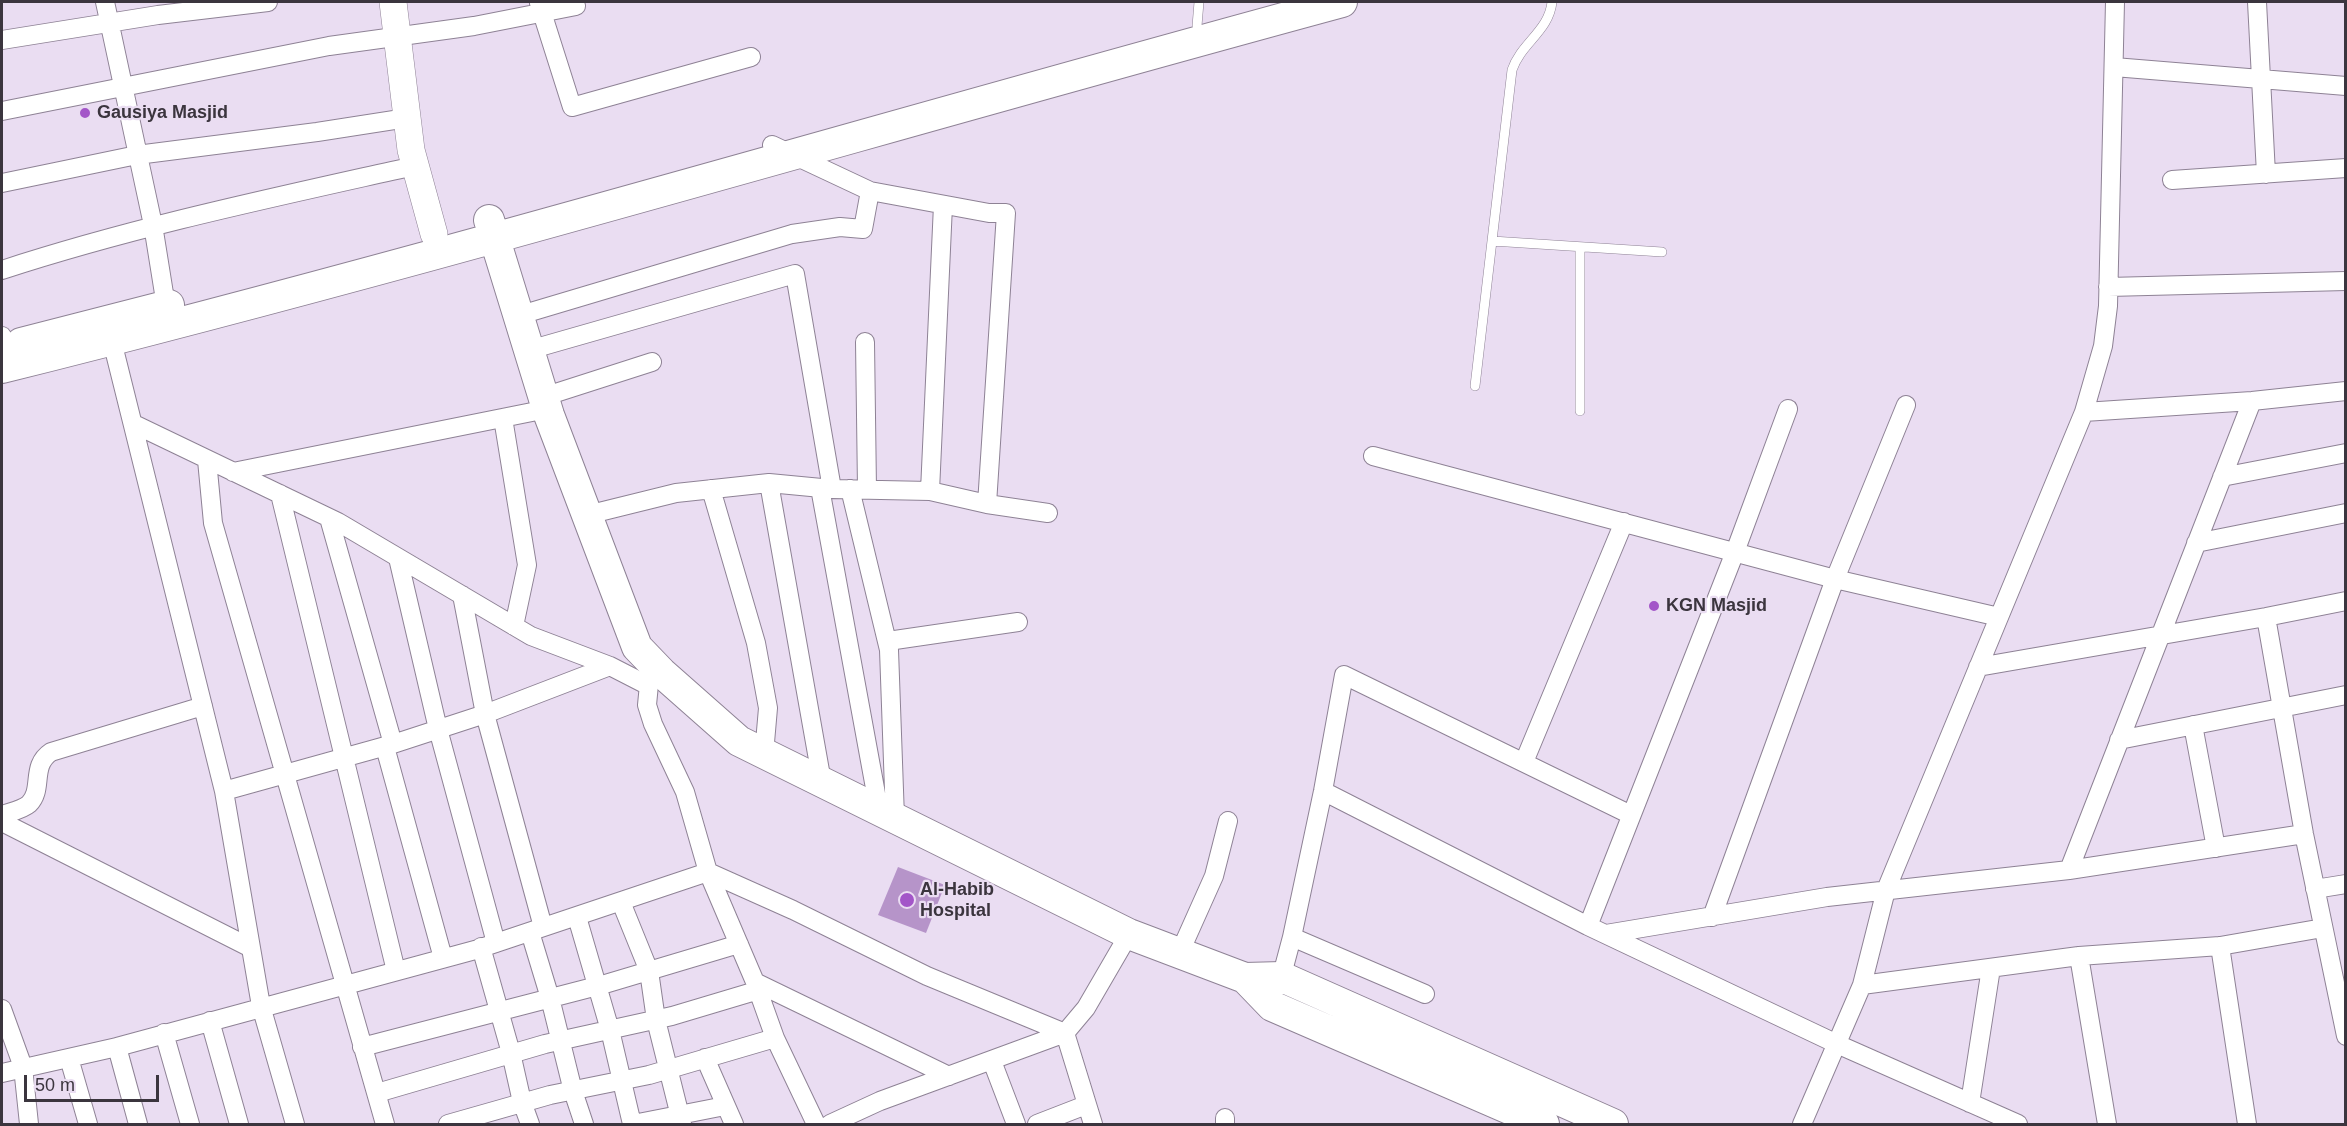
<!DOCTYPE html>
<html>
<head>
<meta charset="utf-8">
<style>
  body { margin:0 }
  #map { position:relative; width:2347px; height:1126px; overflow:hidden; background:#eaddf2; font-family:Arial,sans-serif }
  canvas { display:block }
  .frame { position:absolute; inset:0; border:3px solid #3b353e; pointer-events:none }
  .scale { position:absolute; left:24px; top:1075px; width:135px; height:27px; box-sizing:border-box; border:3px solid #3b353e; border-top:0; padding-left:8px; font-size:18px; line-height:21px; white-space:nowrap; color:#3b353e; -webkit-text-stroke:4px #eaddf2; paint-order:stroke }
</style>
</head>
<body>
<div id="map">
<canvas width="2347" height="1126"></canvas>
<div class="frame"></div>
<div class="scale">50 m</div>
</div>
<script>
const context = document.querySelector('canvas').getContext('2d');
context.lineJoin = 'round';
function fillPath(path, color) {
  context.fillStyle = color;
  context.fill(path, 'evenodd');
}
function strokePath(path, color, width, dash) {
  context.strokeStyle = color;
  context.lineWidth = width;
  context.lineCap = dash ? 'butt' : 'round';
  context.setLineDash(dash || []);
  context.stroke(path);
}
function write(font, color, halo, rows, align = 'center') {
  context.font = font + ' Arial,sans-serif';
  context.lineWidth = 4.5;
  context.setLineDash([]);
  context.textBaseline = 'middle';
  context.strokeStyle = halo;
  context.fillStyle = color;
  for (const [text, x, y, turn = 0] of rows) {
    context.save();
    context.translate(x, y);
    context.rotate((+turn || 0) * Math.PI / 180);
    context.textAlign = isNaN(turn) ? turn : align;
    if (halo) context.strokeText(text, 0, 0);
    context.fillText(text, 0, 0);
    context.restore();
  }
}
const building = new Path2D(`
  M898,867L945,885L926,933L878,915Z`);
const service = new Path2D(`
  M1197,26L1199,2
  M1492,241L1662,252
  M1475,386L1512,70C1521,43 1549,31 1552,2
  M1580,411V247`);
const minor = new Path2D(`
  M105,2L153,225L166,306
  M2257,2L2266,174
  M539,3L572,107L751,57
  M2,40L158,15L268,2
  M2114,67L2346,86
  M2,111L329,46L474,26L576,6
  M772,145L870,191L989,213H1006L987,504
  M2172,180L2346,168
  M2,183L137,155L317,132L407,118
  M2,270C137,226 276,197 414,166
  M2108,287L2346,281
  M517,316L792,234L840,227L863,229L870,191
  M110,333L224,791L261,1006L295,1124
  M2,336L8,347
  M865,342L867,489
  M529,350L795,274L832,489
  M543,397L652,362
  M2084,412L2252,401L2346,391
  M503,418L527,565L514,626
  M134,424L338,522L531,636L610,666L649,686
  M1373,456L1835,579L1999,617
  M207,460L213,523L385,1124
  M233,472L547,409
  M2222,477L2346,453
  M769,483L822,782
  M820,488L879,810
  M711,489L756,643L768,708L764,754
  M850,489L889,650L895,818
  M930,491L943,205
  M280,494L396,971
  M587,515L676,493L769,483L832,489L930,491L987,504L1048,513
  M329,518L393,744
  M2196,543L2346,513
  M398,558L438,729L496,943
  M462,595L485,714L543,927
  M2266,617L2304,834L2346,1036
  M888,641L1018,622
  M1978,667L2266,617L2346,601
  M650,674L647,705L653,724L685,792L708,872L755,982L775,1038L816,1124
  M2193,725L2216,848
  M2119,740L2346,695
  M385,747L443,958
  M1524,762L1624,522
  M224,791L393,744L485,714L610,666
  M1323,791L1588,926L1837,1044L2018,1124
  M2,815C10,812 22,810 29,804C44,789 30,766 51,752L203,706
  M2,822L251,948
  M2069,870L2252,401
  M2315,889L2346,884
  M621,902L649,971L656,1020L682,1124
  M577,917L610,1030L632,1124
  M1712,917L1835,579L1906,405
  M1588,926L1735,552L1788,409
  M530,932L550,998L573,1091L584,1124
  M1606,934L1827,897L2069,870L2304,834
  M1292,937L1425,994
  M2220,946L2247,1124
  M481,947L511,1053L522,1102L530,1124
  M1180,952L1214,876L1228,821
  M2079,956L2107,1124
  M755,982L949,1076
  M1862,985L2079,956L2220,946L2323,928
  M1279,986L1292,937L1323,791L1344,675L1631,815
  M2,1009L23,1067L29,1124
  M210,1021L239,1124
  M164,1033L190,1124
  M117,1047L138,1124
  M362,1047L605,984L739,944
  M69,1058L88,1124
  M705,1058L734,1124
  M992,1061L1016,1124
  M2,1073L117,1047L475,950L708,872L793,910L927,976L1065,1033L1093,1124
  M377,1093L545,1044L672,1016L759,990
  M1970,1103L1991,968
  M448,1124L550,1095L649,1075L775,1038
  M633,1124L725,1106
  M830,1124L880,1101L1065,1033L1086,1008L1129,934
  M1037,1124L1086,1105
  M1225,1124V1118
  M1802,1124L1862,985L1886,890L2084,412L2103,346L2108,306L2115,2`);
const secondary = new Path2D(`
  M393,2L411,150L434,234`);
const primary = new Path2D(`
  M489,220L549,415L637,647L662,673L739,741L1129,934L1245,978L1272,1006L1544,1124
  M21,343L169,305
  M2,368C451,256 895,123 1342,2
  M1245,978L1282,977L1613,1124`);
const markers = [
  [85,113,6,"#a356c8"],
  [1654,606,6,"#a356c8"],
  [907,900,8,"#a356c8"]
];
const poiNames = [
  ["Gausiya Masjid",97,113],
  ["KGN Masjid",1666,606],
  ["Al-Habib",920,890],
  ["Hospital",920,911]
];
fillPath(building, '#b694c9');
strokePath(service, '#8e8295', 10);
strokePath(minor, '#8e8295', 20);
strokePath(secondary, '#8e8295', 28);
strokePath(primary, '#8e8295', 32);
strokePath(service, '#fff', 9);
strokePath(minor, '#fff', 18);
strokePath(secondary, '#fff', 27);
strokePath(primary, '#fff', 30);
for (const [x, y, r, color] of markers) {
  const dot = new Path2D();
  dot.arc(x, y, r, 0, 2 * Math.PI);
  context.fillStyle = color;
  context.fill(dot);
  strokePath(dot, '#eaddf2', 2);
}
write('bold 18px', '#3b353e', '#eaddf2', poiNames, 'left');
</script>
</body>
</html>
